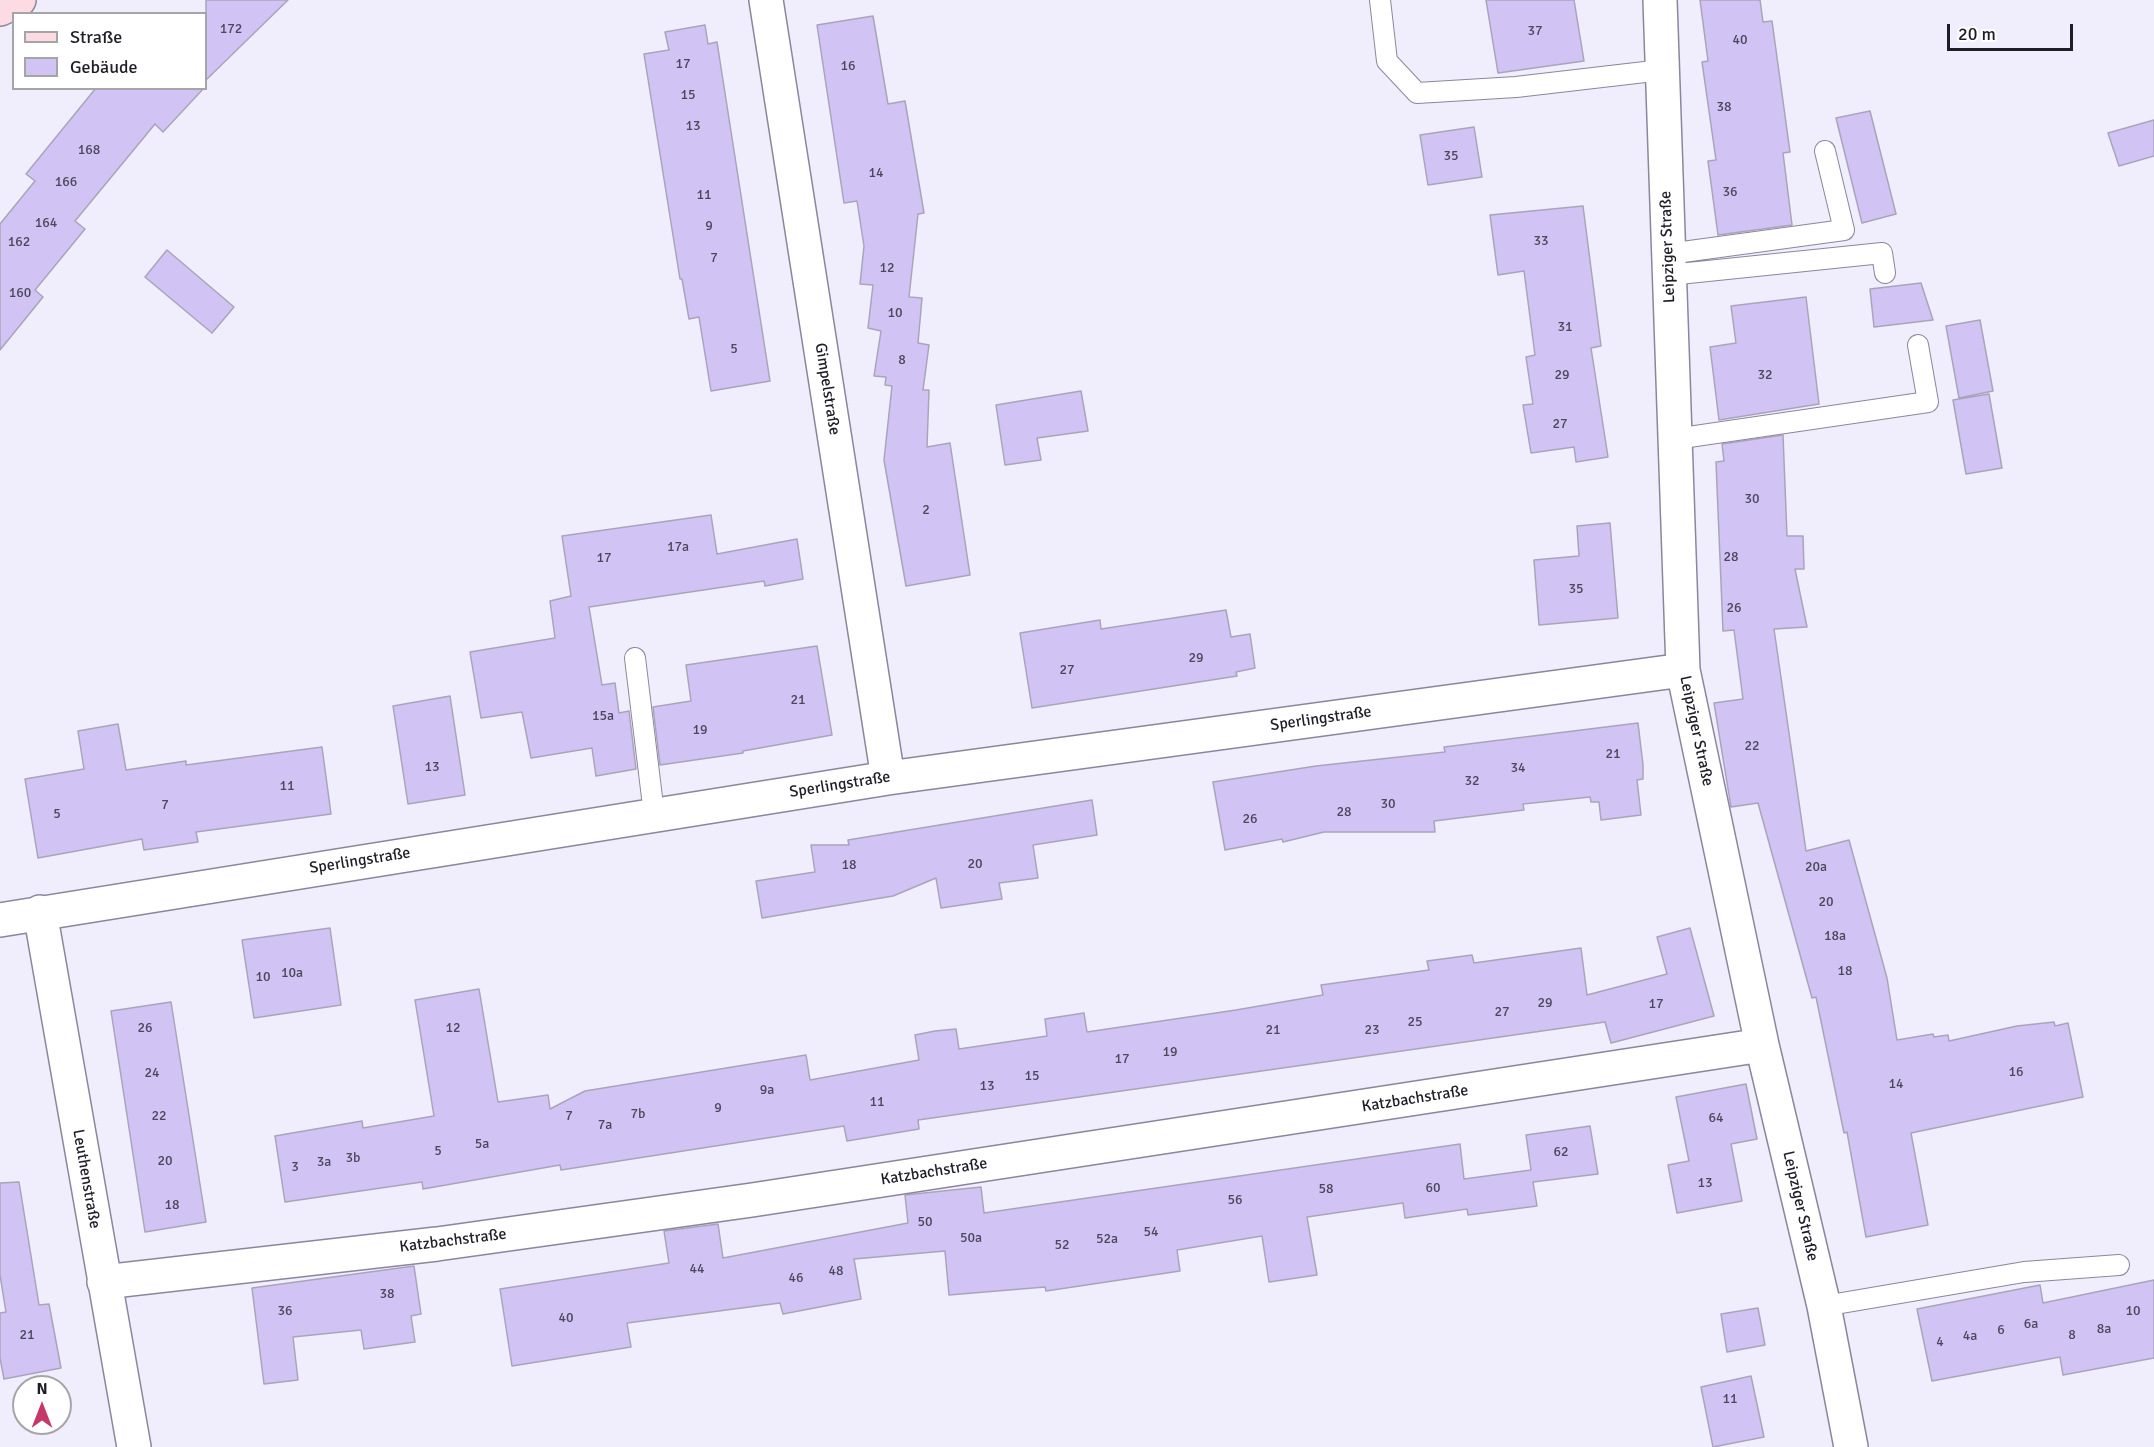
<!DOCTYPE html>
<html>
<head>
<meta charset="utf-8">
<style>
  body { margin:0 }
  #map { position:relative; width:2154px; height:1447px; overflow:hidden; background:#f0edfc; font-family:Signika,sans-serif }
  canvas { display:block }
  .legend { position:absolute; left:12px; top:12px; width:195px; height:78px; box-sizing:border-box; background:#fff; border:2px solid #a5a5a8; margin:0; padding:8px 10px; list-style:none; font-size:18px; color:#1f1d26 }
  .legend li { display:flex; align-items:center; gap:12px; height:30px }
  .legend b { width:30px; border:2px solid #a5a5a8 }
  .north { position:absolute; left:12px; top:1375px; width:60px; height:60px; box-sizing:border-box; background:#fff; border:2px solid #a5a5a8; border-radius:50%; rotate:0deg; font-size:16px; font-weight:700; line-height:24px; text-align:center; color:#1f1d26 }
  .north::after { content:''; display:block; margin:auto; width:21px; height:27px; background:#c53867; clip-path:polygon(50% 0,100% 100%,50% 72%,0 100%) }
  .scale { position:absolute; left:1947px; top:24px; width:126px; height:27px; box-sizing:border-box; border:3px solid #1f1d26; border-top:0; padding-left:8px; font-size:18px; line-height:21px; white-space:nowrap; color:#1f1d26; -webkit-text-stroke:4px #fff; paint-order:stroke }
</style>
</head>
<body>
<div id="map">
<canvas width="2154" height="1447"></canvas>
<ul class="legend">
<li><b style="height:8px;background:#fddbe3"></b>Straße</li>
<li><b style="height:16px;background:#d1c4f5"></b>Gebäude</li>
</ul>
<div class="north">N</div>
<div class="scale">20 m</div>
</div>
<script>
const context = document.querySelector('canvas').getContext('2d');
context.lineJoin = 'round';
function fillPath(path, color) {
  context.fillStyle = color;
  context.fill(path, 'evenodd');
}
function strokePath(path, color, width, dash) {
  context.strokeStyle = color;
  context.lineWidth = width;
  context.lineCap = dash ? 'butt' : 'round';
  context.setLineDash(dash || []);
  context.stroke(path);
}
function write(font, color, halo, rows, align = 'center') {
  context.font = font + ' Signika,sans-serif';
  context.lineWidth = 6;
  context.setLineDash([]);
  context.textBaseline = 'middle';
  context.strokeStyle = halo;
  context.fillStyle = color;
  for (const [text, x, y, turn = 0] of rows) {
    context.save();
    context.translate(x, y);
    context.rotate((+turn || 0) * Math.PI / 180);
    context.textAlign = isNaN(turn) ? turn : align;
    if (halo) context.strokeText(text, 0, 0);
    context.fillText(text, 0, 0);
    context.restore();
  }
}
const building = new Path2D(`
  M206,0H288L206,80Z
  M1486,0H1574L1584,61L1498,73Z
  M1700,0H1760L1763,22L1772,21L1790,152L1783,153L1792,225L1718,235L1708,161L1716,160L1702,62L1708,61Z
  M873,16L888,104L905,101L924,213L918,214L909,297L922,298L918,343L929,345L923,390H929L927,447L950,443L970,575L906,586L884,460L892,386L885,385L886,377L874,376L881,331L868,328L873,285L860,284L864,246L857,201L844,203L817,25Z
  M705,25L708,44L717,42L770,381L711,391L699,317L689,319L682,279H680L644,54L669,50L665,32Z
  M96,88H204L163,132L155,124L75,221L85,229L35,290L43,297L0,350V224L35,181L26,174Z
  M1870,111L1896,214L1862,223L1836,118Z
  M2154,120V156L2119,166L2108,133Z
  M1474,127L1482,177L1428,185L1420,135Z
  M1583,206L1601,346L1591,348L1608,457L1576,462L1574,447L1531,453L1523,405L1533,404L1526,357L1535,355L1524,271L1498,275L1490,215Z
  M167,250L234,307L212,333L145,277Z
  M1921,283L1933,320L1874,327L1870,289Z
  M1806,297L1819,404L1719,420L1710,347L1736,343L1731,306Z
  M1980,320L1993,391L1959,398L1946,326Z
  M1081,391L1088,431L1037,438L1041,460L1005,465L996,405Z
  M1989,394L2002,468L1966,474L1953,400Z
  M1783,435L1787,536H1803L1804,569H1795L1807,627L1774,629L1806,851L1849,840L1887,978L1897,1040L1933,1034L1934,1037L1948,1035L1949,1041L2017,1026L2054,1022L2055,1026L2068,1023L2083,1097L1911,1133L1928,1225L1866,1237L1847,1132L1844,1133L1816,997L1812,998L1758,803L1731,807L1714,703L1743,699L1734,630L1723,631L1716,462L1724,461L1722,444Z
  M711,515L717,554L797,539L803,579L765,586L764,581L589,607L602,685L615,683L619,713L629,711L636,769L596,776L592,748L531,758L522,712L481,718L470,652L555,638L550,601L571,596L562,536Z
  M1610,523L1618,618L1539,625L1534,560L1579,556L1577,526Z
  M1226,610L1231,637L1250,634L1255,668L1236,672L1237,676L1032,708L1020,633L1100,620L1101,629Z
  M817,646L832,735L743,751V753L660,765L653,707L691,701L686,665Z
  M450,696L465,795L408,804L393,706Z
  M1638,723L1643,765V779L1637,780L1641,815L1601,820L1599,802H1591L1590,797L1523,804L1524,810L1434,821L1435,832H1324L1283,842L1282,839L1225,850L1213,782L1316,766L1445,752L1444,747Z
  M118,724L126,770L186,761V765L322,747L331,814L196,832L198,842L144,850L142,839L38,858L25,779L84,769L78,731Z
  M1092,800L1097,835L1033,845L1038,878L999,883L1002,899L941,908L936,878L893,896L762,918L756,881L815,872L811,845H849L848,840Z
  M330,928L341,1005L254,1018L242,940Z
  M1690,928L1714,1016L1611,1043L1605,1022L918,1120L919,1129L847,1141L844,1126L561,1170L560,1165L423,1189L422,1182L285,1202L275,1136L362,1121L363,1128L434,1116L415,1000L479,989L498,1102L548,1095L550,1109L585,1091L806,1055L810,1080L919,1060L915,1035L935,1031L956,1029L959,1049L1047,1036L1045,1019L1084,1013L1087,1032L1236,1010L1323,995L1321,985L1429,970L1427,961L1472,955L1474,963L1581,948L1587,995L1667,974L1657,937Z
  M171,1002L206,1222L145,1232L111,1011Z
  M1746,1084L1757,1139L1731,1144L1742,1201L1677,1213L1668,1165L1689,1161L1676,1097Z
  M1590,1126L1598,1174L1533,1182L1537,1206L1468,1215L1467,1209L1405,1218L1403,1203L1307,1217L1317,1275L1269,1282L1262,1236L1177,1250L1180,1271L1046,1291L1045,1287L949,1295L945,1251L854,1259L861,1299L783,1314L780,1303L627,1323L631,1347L512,1366L500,1289L669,1263L664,1231L718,1224L723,1258L908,1223L905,1195L981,1187L984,1213L1460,1144L1464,1179L1531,1170L1526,1135Z
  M19,1182L39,1305L49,1304L61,1368L4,1379L0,1358V1313L6,1312L0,1275V1183Z
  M414,1266L421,1314L411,1316L415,1342L364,1349L361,1330L293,1337L298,1380L264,1384L252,1288Z
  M2154,1280V1358L2063,1375L2060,1357L1932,1381L1917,1309L2040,1285L2043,1303Z
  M1758,1308L1765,1345L1727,1352L1721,1314Z
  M1751,1376L1764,1437L1713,1447L1701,1387Z`);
const lane = new Path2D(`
  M1380,0L1387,61L1417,93L1516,87L1662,70
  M1668,254L1844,230L1825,151
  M1669,275L1882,253L1885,273
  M1675,439L1928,402L1918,345
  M635,658L654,814
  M1824,1306L2024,1272L2119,1265`);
const street = new Path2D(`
  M766,0L888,778
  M1660,0L1683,670L1762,1045L1824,1306L1851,1447
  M40,912L134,1447
  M0,920L888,778L1683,670
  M104,1282L437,1244L752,1200L1762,1045`);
const secondary = new Path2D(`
  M0,9L19,0`);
const numberNames = [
  ["172",231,29],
  ["37",1535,31],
  ["40",1740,40],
  ["17",683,64],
  ["16",848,66],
  ["15",688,95],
  ["38",1724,107],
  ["13",693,126],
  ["168",89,150],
  ["35",1451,156],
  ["14",876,173],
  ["166",66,182],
  ["36",1730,192],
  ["11",704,195],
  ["164",46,223],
  ["9",709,226],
  ["33",1541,241],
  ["162",19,242],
  ["7",714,258],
  ["12",887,268],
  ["160",20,293],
  ["10",895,313],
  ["31",1565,327],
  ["5",734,349],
  ["8",902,360],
  ["29",1562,375],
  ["32",1765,375],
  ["27",1560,424],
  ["30",1752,499],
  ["2",926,510],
  ["17a",678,547],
  ["28",1731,557],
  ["17",604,558],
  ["35",1576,589],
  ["26",1734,608],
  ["29",1196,658],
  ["27",1067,670],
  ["21",798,700],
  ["15a",603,716],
  ["19",700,730],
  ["22",1752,746],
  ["21",1613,754],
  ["13",432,767],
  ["34",1518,768],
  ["32",1472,781],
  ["11",287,786],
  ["30",1388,804],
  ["7",165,805],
  ["28",1344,812],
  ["5",57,814],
  ["26",1250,819],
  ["20",975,864],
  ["18",849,865],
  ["20a",1816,867],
  ["20",1826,902],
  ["18a",1835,936],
  ["18",1845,971],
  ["10a",292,973],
  ["10",263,977],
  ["29",1545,1003],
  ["17",1656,1004],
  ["27",1502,1012],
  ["25",1415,1022],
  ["26",145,1028],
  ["12",453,1028],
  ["21",1273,1030],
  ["23",1372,1030],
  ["19",1170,1052],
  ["17",1122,1059],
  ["16",2016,1072],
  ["24",152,1073],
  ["15",1032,1076],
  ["14",1896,1084],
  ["13",987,1086],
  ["9a",767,1090],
  ["11",877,1102],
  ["9",718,1108],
  ["7b",638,1114],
  ["22",159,1116],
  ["7",569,1116],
  ["64",1716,1118],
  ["7a",605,1125],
  ["5a",482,1144],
  ["5",438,1151],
  ["62",1561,1152],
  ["3b",353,1158],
  ["20",165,1161],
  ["3a",324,1162],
  ["3",295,1167],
  ["13",1705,1183],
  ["60",1433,1188],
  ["58",1326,1189],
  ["56",1235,1200],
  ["18",172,1205],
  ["50",925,1222],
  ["54",1151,1232],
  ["50a",971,1238],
  ["52a",1107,1239],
  ["52",1062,1245],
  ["44",697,1269],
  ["48",836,1271],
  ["46",796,1278],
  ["38",387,1294],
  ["36",285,1311],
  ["10",2133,1311],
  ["40",566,1318],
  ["6a",2031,1324],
  ["8a",2104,1329],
  ["6",2001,1330],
  ["21",27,1335],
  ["8",2072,1335],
  ["4a",1970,1336],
  ["4",1940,1342],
  ["11",1730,1399]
];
const streetNames = [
  ["Leipziger Straße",1668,247,-92],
  ["Gimpelstraße",827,389,81],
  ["Sperlingstraße",1321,719,-8],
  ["Leipziger Straße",1696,731,78],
  ["Sperlingstraße",840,785,-9],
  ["Sperlingstraße",360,861,-9],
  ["Katzbachstraße",1415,1099,-9],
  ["Katzbachstraße",934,1172,-9],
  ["Leuthenstraße",86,1179,80],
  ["Leipziger Straße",1800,1206,77],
  ["Katzbachstraße",453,1241,-7]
];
fillPath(building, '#d1c4f5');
strokePath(building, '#aaa4bb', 1.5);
strokePath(lane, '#8c869d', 22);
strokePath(street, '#8c869d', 36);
strokePath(secondary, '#8c869d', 36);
strokePath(lane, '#fff', 20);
strokePath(street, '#fff', 33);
strokePath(secondary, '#fddbe3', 33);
write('14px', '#4c475a', null, numberNames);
write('16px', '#1f1d26', '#fff', streetNames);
</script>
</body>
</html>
